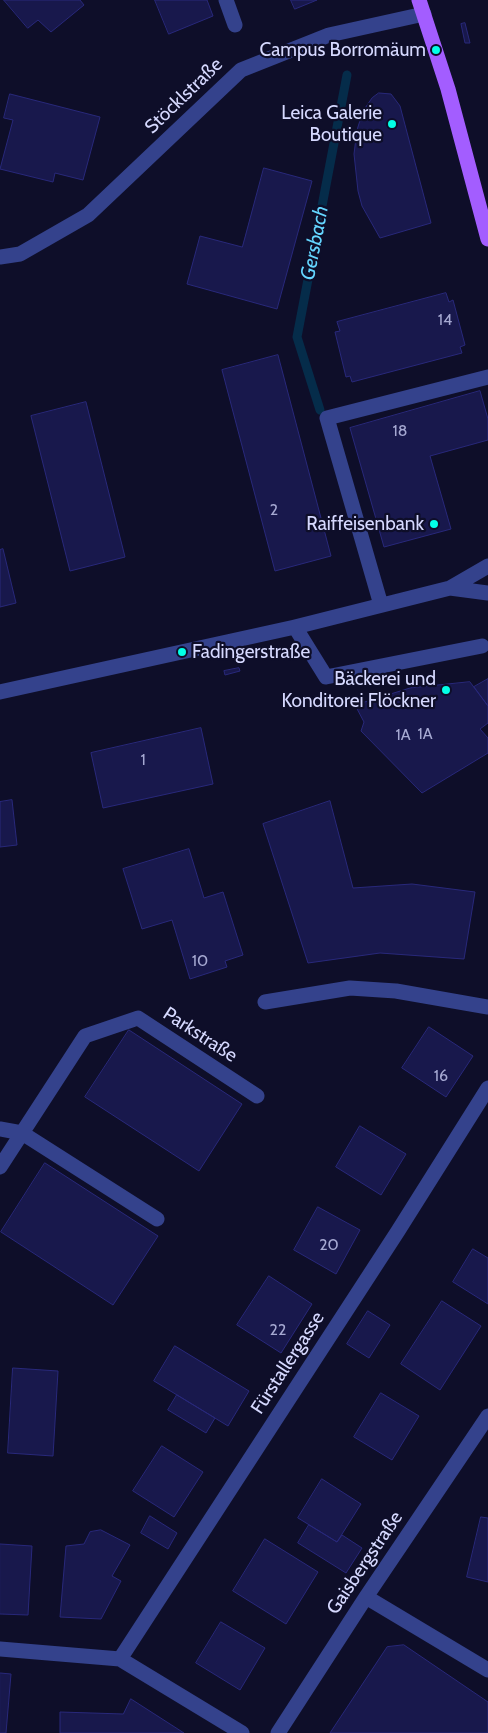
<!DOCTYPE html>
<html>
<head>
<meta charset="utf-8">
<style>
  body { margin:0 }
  canvas { display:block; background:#0e0e29 }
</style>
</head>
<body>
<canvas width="488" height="1733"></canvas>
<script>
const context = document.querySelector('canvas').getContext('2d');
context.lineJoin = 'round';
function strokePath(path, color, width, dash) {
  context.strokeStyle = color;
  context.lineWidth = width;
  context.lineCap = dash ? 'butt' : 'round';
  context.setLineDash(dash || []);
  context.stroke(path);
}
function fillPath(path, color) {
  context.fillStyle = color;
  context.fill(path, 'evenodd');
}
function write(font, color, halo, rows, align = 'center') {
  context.font = font + ' Cabin,sans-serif';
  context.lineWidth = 4.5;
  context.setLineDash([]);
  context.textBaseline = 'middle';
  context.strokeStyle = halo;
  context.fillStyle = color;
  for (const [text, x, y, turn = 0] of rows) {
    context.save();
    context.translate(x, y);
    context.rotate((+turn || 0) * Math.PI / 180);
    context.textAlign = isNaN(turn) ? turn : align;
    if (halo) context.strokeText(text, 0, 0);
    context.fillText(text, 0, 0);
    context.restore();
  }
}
const stream = new Path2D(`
  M320,410L297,337L347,75`);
const building = new Path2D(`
  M4,0H80L84,5L51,32L38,20L28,28Z
  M155,0H207L213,16L169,34Z
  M291,0H317L295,9Z
  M465,23L470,43H465L461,24Z
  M379,93L391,94L400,106L431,223L380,238L362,206L358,191L354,154L357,130L363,111L372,98Z
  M10,94L100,117L83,180L55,173L53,182L0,169L13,120L4,118Z
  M264,168L312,181L277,309L187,284L200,236L242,247Z
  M446,293L449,302L453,300L465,345L460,347L462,353L352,382L350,376L346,377L335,332L340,331L337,322Z
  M278,355L331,556L275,571L222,370Z
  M480,391L488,419V440L430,456L451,529L384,547L350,428Z
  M86,402L125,557L70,571L31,416Z
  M3,549L16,603L0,607V550Z
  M239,668L240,671L225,675L224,671Z
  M488,679V706L474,687Z
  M470,682L488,706V723L480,729L488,738V753L422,793L361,731L364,722L355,705L410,688Z
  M201,728L213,784L103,808L91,753Z
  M12,800L17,845L0,847V802Z
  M330,801L353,888L412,884L475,892L464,959L380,953L308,963L263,824Z
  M189,849L204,898L223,892L243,955L225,961L227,967L190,979L172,920L142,929L123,869Z
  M429,1027L473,1056L446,1097L402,1068Z
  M129,1030L242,1104L199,1171L85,1097Z
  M360,1126L406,1154L381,1195L336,1167Z
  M45,1163L158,1236L113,1305L1,1232Z
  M318,1207L360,1230L336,1274L294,1250Z
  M473,1249L488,1258V1304L453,1282Z
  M269,1276L312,1304L281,1353L237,1325Z
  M442,1301L481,1326L440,1390L401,1364Z
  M368,1311L390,1325L369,1358L347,1344Z
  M175,1346L249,1391L228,1426L154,1381Z
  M13,1368L58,1371L53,1456L8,1453Z
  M381,1393L419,1416L392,1460L354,1437Z
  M177,1395L215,1418L206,1433L168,1410Z
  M162,1446L203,1472L174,1517L133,1491Z
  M322,1479L361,1504L337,1542L298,1518Z
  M150,1516L177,1533L168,1549L141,1533Z
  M481,1517L488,1518V1582L467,1577Z
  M309,1525L337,1542L342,1535L362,1548L346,1573L298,1543Z
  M101,1530L130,1545L112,1576L121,1581L101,1619L60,1617L66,1546L84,1544L90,1532Z
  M265,1539L318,1572L286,1624L233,1591Z
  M0,1544L32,1546L28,1615L0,1614Z
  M221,1622L265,1648L240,1690L196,1663Z
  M404,1645L488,1702V1733H330L387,1647Z
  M0,1673L11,1674L6,1733H0Z
  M131,1699L184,1733H60V1712L123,1714Z`);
const minor = new Path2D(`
  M226,0L235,25
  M0,257L20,254L88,215L241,70L329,35L424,14
  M450,588L488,593
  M381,605L327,418L488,377
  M295,627L326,677L482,646
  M0,692L295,627L450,588L488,566
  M265,1002L350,988L396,991L488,1007
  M0,1129L22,1133L157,1219
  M0,1167L85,1036L138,1018L257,1096
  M366,1597L488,1670
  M0,1649L120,1659L242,1733
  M120,1659L398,1231L488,1088
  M278,1733L366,1597L488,1416`);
const major = new Path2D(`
  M419,0L448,89L488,239`);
const markers = [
  [436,50,5,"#02ffe7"],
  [392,124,5,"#02ffe7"],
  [434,524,5,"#02ffe7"],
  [182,652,5,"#02ffe7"],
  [446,690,5,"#02ffe7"]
];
const numberNames = [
  ["14",445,320],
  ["18",400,431],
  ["2",274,510],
  ["1A",425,734],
  ["1A",403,735],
  ["1",143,760],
  ["10",200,961],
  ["16",441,1076],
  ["20",329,1245],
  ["22",278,1330]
];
const poiNames = [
  ["Campus Borromäum",426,50],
  ["Leica Galerie",382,113],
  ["Boutique",382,135],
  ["Raiffeisenbank",424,524],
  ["Fadingerstraße",192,652,"left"],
  ["Bäckerei und",436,679],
  ["Konditorei Flöckner",436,701]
];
const streetNames = [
  ["Stöcklstraße",184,96,-44],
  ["Parkstraße",200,1035,33],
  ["Fürstallergasse",288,1363,-57],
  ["Gaisbergstraße",365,1563,-56]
];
const waterNames = [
  ["Gersbach",315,243,-79]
];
strokePath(stream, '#052c4a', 9);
fillPath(building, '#18184c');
strokePath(building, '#28287a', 1);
strokePath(minor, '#34428c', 15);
strokePath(major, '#a35dff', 15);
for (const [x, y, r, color] of markers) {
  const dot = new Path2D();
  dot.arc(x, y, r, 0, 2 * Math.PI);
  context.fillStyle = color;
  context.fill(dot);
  strokePath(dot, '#0e0e29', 2);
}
write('16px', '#a6a9d2', null, numberNames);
write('19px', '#d6d9ff', '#0e0e29', poiNames, 'right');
write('19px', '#d6d9ff', '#0e0e29', streetNames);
write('italic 20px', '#64d5ff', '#0e0e29', waterNames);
</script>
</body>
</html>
